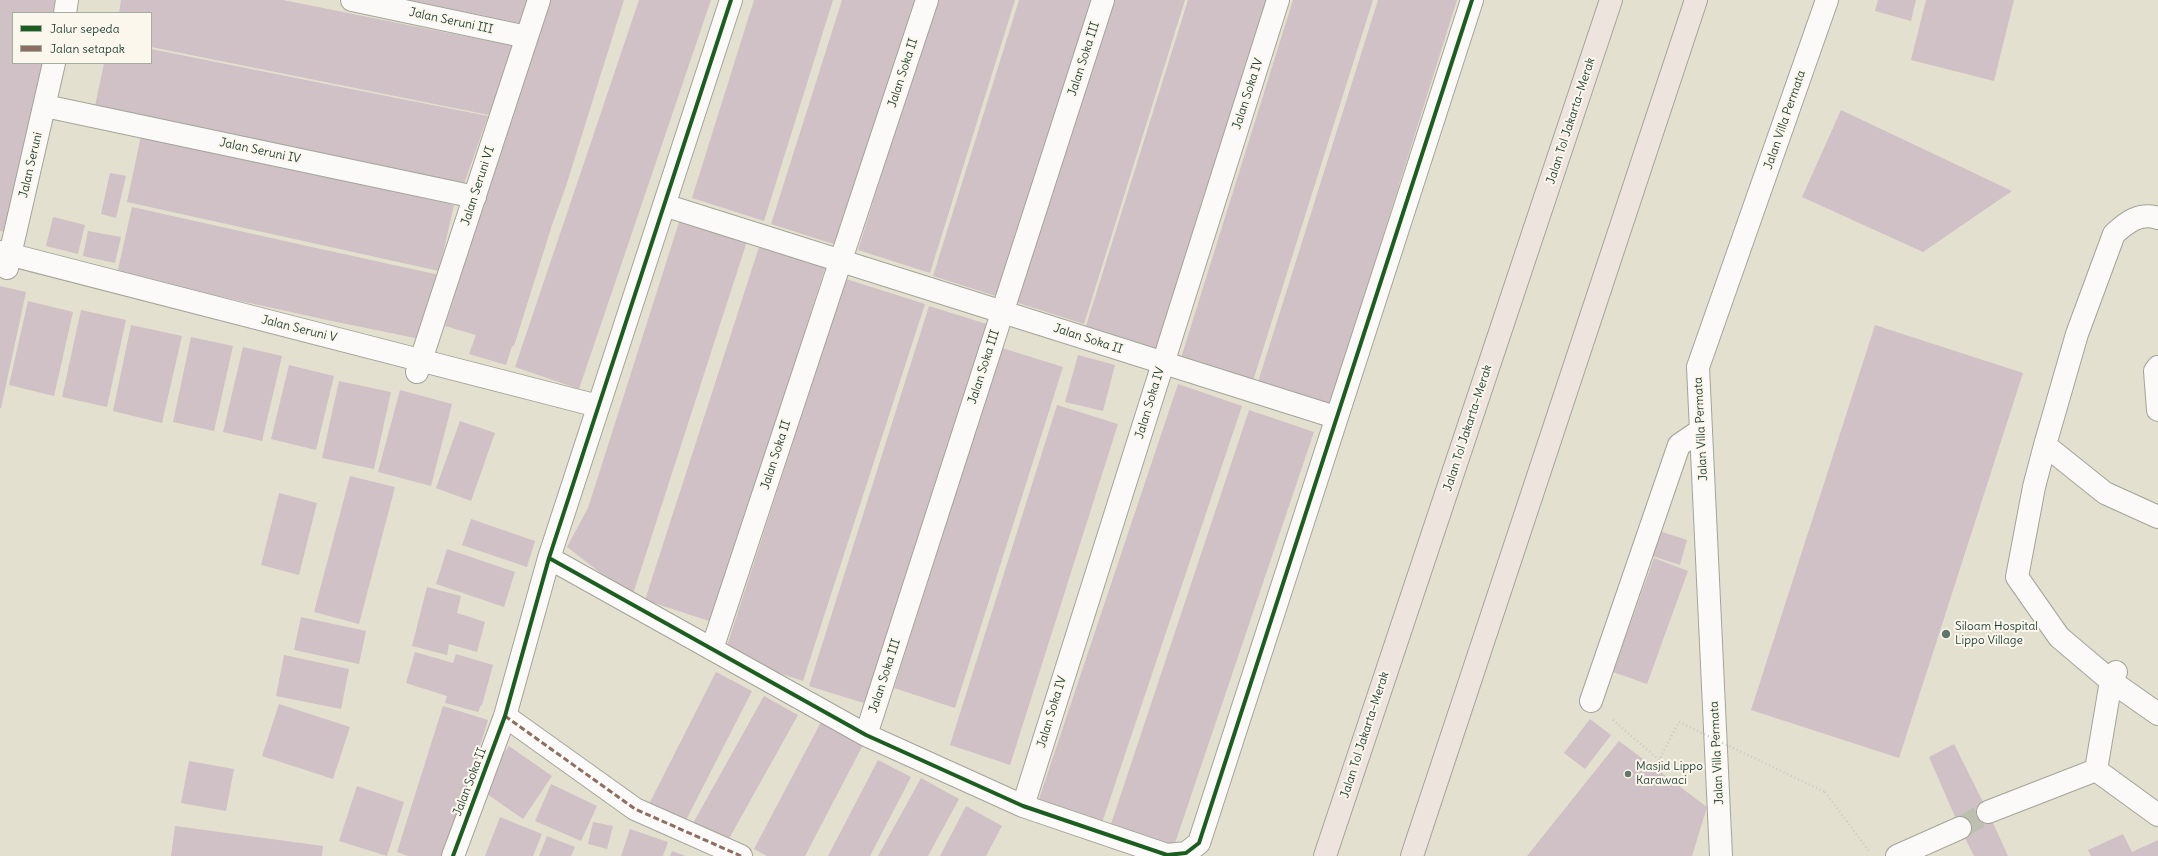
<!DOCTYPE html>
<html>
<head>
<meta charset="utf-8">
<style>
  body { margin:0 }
  #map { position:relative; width:2158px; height:856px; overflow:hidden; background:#e4e0cf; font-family:Delius,sans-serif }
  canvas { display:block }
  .legend { position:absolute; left:12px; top:12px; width:140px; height:52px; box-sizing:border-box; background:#fbf7ec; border:1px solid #a3ada2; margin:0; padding:5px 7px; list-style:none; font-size:12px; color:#1f3d34 }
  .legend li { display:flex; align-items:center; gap:8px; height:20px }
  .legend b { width:20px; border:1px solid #a3ada2 }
</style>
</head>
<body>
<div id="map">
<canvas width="2158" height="856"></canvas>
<ul class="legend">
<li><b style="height:5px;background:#1b5e20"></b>Jalur sepeda</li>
<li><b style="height:5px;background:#8d6e63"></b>Jalan setapak</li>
</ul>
</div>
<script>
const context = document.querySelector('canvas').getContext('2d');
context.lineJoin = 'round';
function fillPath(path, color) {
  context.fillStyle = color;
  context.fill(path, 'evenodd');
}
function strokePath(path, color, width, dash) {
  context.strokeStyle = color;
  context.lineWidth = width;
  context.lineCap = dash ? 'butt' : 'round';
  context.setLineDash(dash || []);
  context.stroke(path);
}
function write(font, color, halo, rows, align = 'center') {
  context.font = font + ' Delius,sans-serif';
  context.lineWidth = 4;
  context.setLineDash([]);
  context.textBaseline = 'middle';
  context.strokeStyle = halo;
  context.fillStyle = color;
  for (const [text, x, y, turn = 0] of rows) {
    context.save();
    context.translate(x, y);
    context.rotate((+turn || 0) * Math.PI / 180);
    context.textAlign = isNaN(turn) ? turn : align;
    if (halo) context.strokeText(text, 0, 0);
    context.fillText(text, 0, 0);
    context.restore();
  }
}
const building = new Path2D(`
  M0,0H60L57,13H13V63H46L10,233L0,231Z
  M121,0H283L513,46L494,116L151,47V13H119Z
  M408,0H534L529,25Z
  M548,0H624L566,186L552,225L514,346H512L506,365L469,354L476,335L445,326Z
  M639,0H711L579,389L515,367Z
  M754,0H833L764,221L692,198Z
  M842,0H921L843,247L771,224Z
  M936,0H1015L930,273L858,250Z
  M1019,0H1099L1005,299L933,276Z
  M1106,0H1185L1084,324L1012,301Z
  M1188,0H1268L1159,349L1086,326Z
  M1293,0H1373L1253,381L1181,358Z
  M1378,0H1457L1330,405L1258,382Z
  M1878,0H1916L1911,21L1875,11Z
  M1926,0H2014L1994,81L1911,60Z
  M151,49L336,86L488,116L464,184L94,111L104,63H151Z
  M1841,110L2012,191L1923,252L1802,197Z
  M141,136L454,205L439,271L127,202Z
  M110,173L126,176L116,218L101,214Z
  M132,207L307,246L444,276L420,339L332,321L117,274Z
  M681,216L748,238L632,597L567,547L588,508Z
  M53,217L85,225L78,254L46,246Z
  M88,231L121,237L115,263L83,256Z
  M761,241L827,262L712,622L645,600Z
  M846,279L925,304L803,681L724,655Z
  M0,286L26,292L1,408H0Z
  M28,301L73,312L54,396L9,385Z
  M929,306L990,325L870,705L809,686Z
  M81,310L126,320L107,407L62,397Z
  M131,325L182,336L162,423L113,411Z
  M1875,325L2023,373L1899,758L1751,710Z
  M191,337L233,346L214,431L173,422Z
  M243,347L282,356L262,441L223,432Z
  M1002,348L1063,367L955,708L894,688Z
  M1078,355L1115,365L1103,411L1065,402Z
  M289,365L334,376L316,450L271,439Z
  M339,381L391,392L374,469L322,458Z
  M1178,384L1242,406L1102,823L1038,802Z
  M400,390L452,404L431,486L378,472Z
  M1057,405L1118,424L1010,765L950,745Z
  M1249,410L1314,432L1173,849L1110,827Z
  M460,421L495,433L471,501L436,488Z
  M350,476L395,487L359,624L314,612Z
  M279,493L317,503L299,575L261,565Z
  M471,519L535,541L527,567L462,545Z
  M1653,529L1687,540L1680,565L1646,554Z
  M447,549L515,572L504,607L436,584Z
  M1654,558L1688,571L1647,684L1613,672Z
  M427,587L461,596L457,613L485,622L477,652L449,644L447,655L412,646Z
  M301,617L366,631L359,664L294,650Z
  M415,652L453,663L456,654L493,665L482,705H481L478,712L445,703L447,696L406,683Z
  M284,655L349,669L341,709L276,696Z
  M716,672L752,691L683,826L647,808Z
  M764,696L798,715L726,844L692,825Z
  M279,704L350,727L333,779L262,756Z
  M443,706L488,720L446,856H408L397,852Z
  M1590,719L1611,735L1585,769L1564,753Z
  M821,722L863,745L805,856H767L754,849Z
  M1619,741L1707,807L1692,856H1527Z
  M1954,744L1988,812L2008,856H1974L1960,828L1929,757Z
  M509,746L552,776L523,819L480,789Z
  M878,760L911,777L870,856H828Z
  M189,761L234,769L226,811L181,803Z
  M921,778L959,799L928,856H878Z
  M551,784L597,806L581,841L535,821Z
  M357,786L404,802L387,856L339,841Z
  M966,806L1002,826L986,856H940Z
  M500,817L542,834L533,856H485Z
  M593,822L613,826L607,849L588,844Z
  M175,826L323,846L322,856H171Z
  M630,829L668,842L663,856H621Z
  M2123,834L2132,852L2158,840V856H2091L2088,850Z
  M547,836L575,847L571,856H539Z
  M672,851L686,856H670Z`);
const minorTunnel = new Path2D(`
  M1960,828L1988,812`);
const path = new Path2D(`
  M1613,720L1659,760L1679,722
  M1825,792L1869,851`);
const minor = new Path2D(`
  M352,0L527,37
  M65,13L67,0
  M45,106L475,197
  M664,205L1335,417
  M2158,218C2140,212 2127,222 2114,234L2077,334L2045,445L2105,493L2158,517
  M0,252L598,406
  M7,268L54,63
  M2158,367L2155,371L2158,410
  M417,372L539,0
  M2045,445L2034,487L2017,577L2059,637L2111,681L2158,714
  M549,558L866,735L1023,806L1167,855L1186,853L1199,843L1472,0
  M712,649L927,0
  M1591,701L1679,445L1701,430
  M505,716L635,809L741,856
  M866,735L1103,0
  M2096,770L2111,681L2116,672
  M2096,770L2158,815
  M1023,806L1278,0
  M1988,812L2096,770
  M453,856L505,716L549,558L731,0
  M1721,856L1698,367L1827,0
  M1897,856L1960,828`);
const highway = new Path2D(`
  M1325,856L1611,0
  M1412,856L1696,0`);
const pathBridge = new Path2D(`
  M1679,722L1825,792`);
const quiet = new Path2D(`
  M505,716L635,809L741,856`);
const cycleway = new Path2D(`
  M549,558L866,735L1023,806L1167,855L1186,853L1199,843L1472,0
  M453,856L505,716L549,558L731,0`);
const markers = [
  [1946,634,5,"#64766a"],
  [1628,774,4,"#64766a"]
];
const streetNames = [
  ["Jalan Seruni III",451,21,12],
  ["Jalan Soka III",1084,59,-72],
  ["Jalan Soka II",903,73,-72],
  ["Jalan Soka IV",1248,94,-72],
  ["Jalan Villa Permata",1785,120,-71],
  ["Jalan Tol Jakarta–Merak",1571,121,-72],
  ["Jalan Seruni IV",260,151,12],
  ["Jalan Seruni",31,165,-77],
  ["Jalan Seruni VI",478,186,-72],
  ["Jalan Seruni V",299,329,14],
  ["Jalan Soka II",1088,339,18],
  ["Jalan Soka III",984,367,-72],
  ["Jalan Soka IV",1150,403,-73],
  ["Jalan Tol Jakarta–Merak",1468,428,-72],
  ["Jalan Villa Permata",1701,429,-93],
  ["Jalan Soka II",776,455,-72],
  ["Jalan Soka III",885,676,-72],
  ["Jalan Soka IV",1052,712,-73],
  ["Jalan Tol Jakarta–Merak",1365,735,-72],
  ["Jalan Villa Permata",1717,753,-93],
  ["Jalan Soka II",470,782,-69]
];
const poiNames = [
  ["Siloam Hospital",1955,627],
  ["Lippo Village",1955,641],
  ["Masjid Lippo",1636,767],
  ["Karawaci",1636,781]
];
fillPath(building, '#cfc1c5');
strokePath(minorTunnel, '#bdbfb0', 22, [22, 11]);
strokePath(minor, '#a3a499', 24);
strokePath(highway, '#a3a499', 24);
strokePath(path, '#c9cbc6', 2.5, [1, 3]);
strokePath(minor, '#fbfaf8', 22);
strokePath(highway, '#ede5dd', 22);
strokePath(pathBridge, '#c9cbc6', 2.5, [1, 3]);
strokePath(quiet, '#8d6e63', 3, [6, 3]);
strokePath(cycleway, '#1b5e20', 4);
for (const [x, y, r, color] of markers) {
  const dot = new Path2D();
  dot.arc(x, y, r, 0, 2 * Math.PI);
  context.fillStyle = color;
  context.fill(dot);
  strokePath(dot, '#fbf7ec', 1.5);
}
write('12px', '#1f3d34', '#fbf7ec', streetNames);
write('12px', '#1f3d34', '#fbf7ec', poiNames, 'left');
</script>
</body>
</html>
